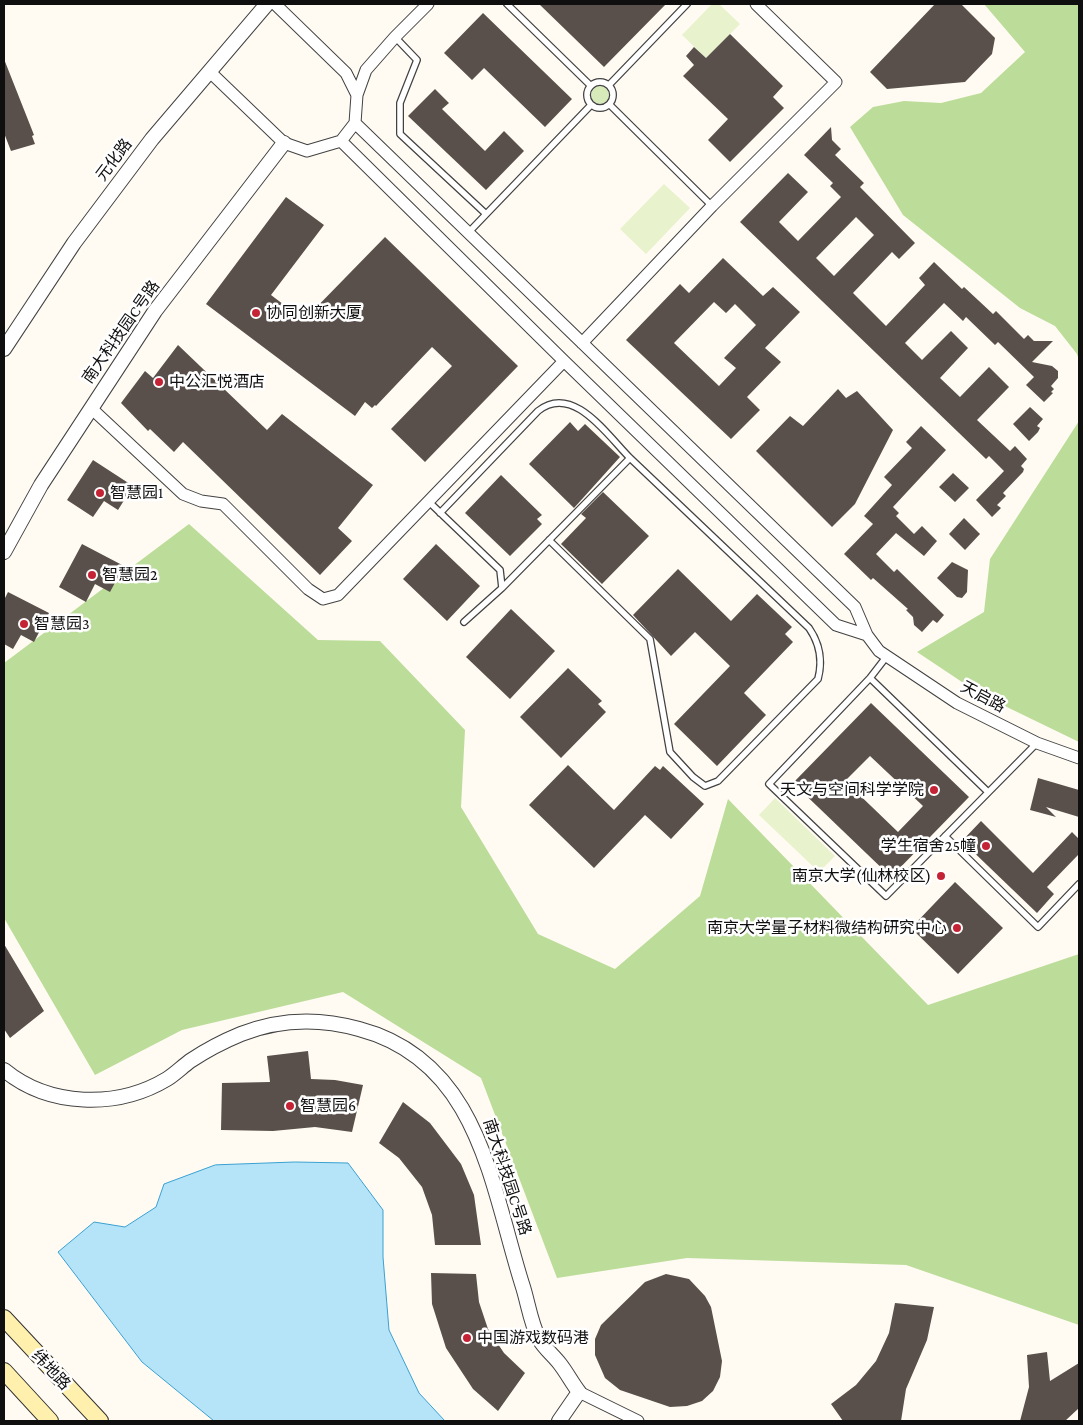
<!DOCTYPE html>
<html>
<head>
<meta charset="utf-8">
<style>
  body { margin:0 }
  #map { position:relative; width:1083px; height:1425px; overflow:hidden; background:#fffbf2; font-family:"Crimson Pro",serif }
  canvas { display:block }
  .frame { position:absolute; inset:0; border:5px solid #0f0f0f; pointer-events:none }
</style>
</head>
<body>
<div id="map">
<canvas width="1083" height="1425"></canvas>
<div class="frame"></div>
</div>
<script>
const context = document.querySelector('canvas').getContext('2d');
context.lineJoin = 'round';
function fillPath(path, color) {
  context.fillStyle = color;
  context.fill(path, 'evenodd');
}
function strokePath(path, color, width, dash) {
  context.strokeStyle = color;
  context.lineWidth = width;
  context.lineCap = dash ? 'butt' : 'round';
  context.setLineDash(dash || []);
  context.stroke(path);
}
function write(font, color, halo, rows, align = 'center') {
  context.font = font + ' "Crimson Pro","Noto Sans SC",serif';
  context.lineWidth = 5;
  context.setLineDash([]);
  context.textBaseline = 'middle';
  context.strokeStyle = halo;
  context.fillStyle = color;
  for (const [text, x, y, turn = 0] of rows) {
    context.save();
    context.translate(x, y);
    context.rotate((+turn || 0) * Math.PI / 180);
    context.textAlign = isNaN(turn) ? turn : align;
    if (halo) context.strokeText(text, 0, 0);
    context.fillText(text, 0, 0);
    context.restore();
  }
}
const green = new Path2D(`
  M591 95a9 9 0 1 1 18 0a9 9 0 1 1-18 0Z`);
const forest = new Path2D(`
  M984,4H1079V360L1077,354L1055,326L1020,308L903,215L850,127L873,107L904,101L941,103L981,93L1025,52Z
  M1079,421V742L980,694L917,652L984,612L990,559Z
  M189,524L318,640L380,641L465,730L461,807L538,934L615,969L700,896L728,799L928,1005L1079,954V1325L906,1265L687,1258L557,1278L481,1078L343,992L182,1030L95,1075L4,918V663Z`);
const pitch = new Path2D(`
  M712,4H719L740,24L706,58L682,35Z
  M664,184L690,208L646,254L620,229Z
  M775,798L835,856L819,872L759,815Z`);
const water = new Path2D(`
  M295,1162L348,1163L383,1210V1257L389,1330L419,1393L445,1421H214L142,1362L58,1252L94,1222L125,1227L156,1207L164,1184L215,1165Z`);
const building = new Path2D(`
  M539,4H666L604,67Z
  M935,4H961L995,38L992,54L965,82L887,89L870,72Z
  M483,13L572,99L545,127L484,68L472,80L444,53Z
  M730,34L783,86L773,97L784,108L730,162L708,140L728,119L683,76L694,65L686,56L694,47L706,58Z
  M4,59L34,135L32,136L35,144L11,151L4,133Z
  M435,89L449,103L442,109L485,151L504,131L524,151L486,190L408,116Z
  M831,127L832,140L841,149L835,155L864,183L860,187L915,243L899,259L892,252L853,293L886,326L925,285L919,278L934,262L962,289L964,287L993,314L996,311L1024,339L1028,335L1034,341H1053L1032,362L1052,366L1058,371V378L1051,386L1054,389L1051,392L1053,393L1044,402L1026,385L1034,377L998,342L995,345L966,317L963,321L944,303L905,343L922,360L951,331L968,348L940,378L960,397L989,367L1009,387L977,420L1010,451L1015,446L1027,459L1021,466L1024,469L1023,472L1003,493L1006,496L997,505L1001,508L992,517L976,500L1004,471L989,456L986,459L740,222L788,173L808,192L779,222L798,241L841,197L830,186L833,183L804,155ZM856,217L874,235L834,276L816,258Z
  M286,197L324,225L271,295L304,320L385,237L518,366L425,462L391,429L452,366L432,347L376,406L375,405L372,408L365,402L355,416L206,304Z
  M723,258L763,296L773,287L800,312L765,348L781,362L747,397L760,410L731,439L626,340L680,284L689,293ZM714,302L726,313L735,304L756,325L724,358L736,368L719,386L674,343Z
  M178,345L267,430L282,414L373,485L338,528L352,541L320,575L183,442L174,452L150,429L148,431L121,403L145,371L153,378Z
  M838,389L846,398L857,391L893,430L855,504L832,527L756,451L790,416L803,426Z
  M1030,407L1043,419L1037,426L1040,428L1038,432L1029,441L1013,424Z
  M570,422L578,431L585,424L620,457L574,508L529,464Z
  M921,426L946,450L893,507L899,513L896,516L914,534L922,526L937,541L924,556L896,533L876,554L894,572L897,569L944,615L937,623L933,620L922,632L914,625L913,617L906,610L908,609L873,578L871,580L844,554L873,524L864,516L892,485L884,477L912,448L906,442Z
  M93,460L133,486L118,510L104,501L93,517L67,500Z
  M953,473L969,488L955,502L939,487Z
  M501,475L542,515L537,519L542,524L510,556L465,513Z
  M603,492L649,536L602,584L561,544L586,518L581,514Z
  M964,518L980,534L965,550L949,534Z
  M82,544L124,566L110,592L95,584L86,602L59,587Z
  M436,544L480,586L447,621L403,579Z
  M952,562L968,570L967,592L962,598L957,597L937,578Z
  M678,569L731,621L757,594L792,627L785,634L793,642L744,693L766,715L717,766L674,724L730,666L695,632L671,656L633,615Z
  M8,592L49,613L34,642L21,635L13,649L4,644V600Z
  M511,609L555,651L510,699L466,657Z
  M568,668L602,701L598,704L606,712L561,758L520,717Z
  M871,703L969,797L891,877L793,783ZM870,756L923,806L898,832L845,781Z
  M568,765L614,810L655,766L660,770L663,766L704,804L671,839L645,815L594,868L529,805Z
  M1038,778L1079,790V817L1046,807L1056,817L1030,810Z
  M981,821L1033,873L1072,832L1079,839V854L1047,887L1054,894L1037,913L962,841Z
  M955,882L1003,928L958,974L911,928Z
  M4,944L44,1011L10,1038L4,1029Z
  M308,1051L311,1079L335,1080L363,1085L352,1132L315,1127L273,1131L221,1130L222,1083L270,1082L267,1056Z
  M403,1102L430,1123L461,1164L474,1195L481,1245H435L432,1215L422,1187L399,1158L379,1143Z
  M431,1273L476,1274L479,1302L488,1329L504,1353L525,1373L498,1411L473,1389L446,1348L432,1304Z
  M666,1274L689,1279L705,1296L711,1307L722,1361L720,1377L713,1391L702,1401L687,1406L670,1407L620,1390L605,1378L595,1355V1339L601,1325L645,1282Z
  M895,1303L934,1307L927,1340L906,1389L901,1421H843L831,1404L856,1385L876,1361L889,1333Z
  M1047,1352L1050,1381L1079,1363V1408L1065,1421H1020L1029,1387L1027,1355Z`);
const service = new Path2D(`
  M507,4L591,86
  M395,37L417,60L400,103V134L486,214
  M587 95a13 13 0 1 1 26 0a13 13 0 1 1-26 0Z
  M609,85L687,4
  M610,105L712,206
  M468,233L591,105
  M428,501L500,570L502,588L464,622
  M440,513L538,411C573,383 607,435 630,458L502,588
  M549,540L650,639L670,752L693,777L705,786L718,781L818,679C823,660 820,644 809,628L630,458
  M887,656L870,678L769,784L886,896L1037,743
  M870,678L988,792
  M945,836L1038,927L1079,884`);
const minor = new Path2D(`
  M209,71L284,143L307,151L341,141L355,123L357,95L346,73L275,4
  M357,95L366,70L395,37L428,4
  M355,123L855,607L867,635L879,651L957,703L1037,743L1079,758
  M341,141L564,361L836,625L867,635
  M582,343L712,206L836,82L756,4
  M91,408L183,494L201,501L223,504L308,589L323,599L338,595L564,361
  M579,1392L638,1421`);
const tertiary = new Path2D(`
  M4,349L74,243L152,139L267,4
  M4,552L41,485L155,311L284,143
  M4,1070C49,1107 117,1109 167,1079C175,1074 182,1067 190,1061C205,1051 224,1041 241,1034C279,1019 320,1018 359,1029C480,1061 491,1187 523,1287C528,1303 531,1324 539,1339C544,1348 554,1356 560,1364C567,1373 572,1383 579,1392L559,1421`);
const secondary = new Path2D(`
  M4,1318L100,1421
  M4,1371L50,1421`);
const markers = [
  [256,313,5,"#c42336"],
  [159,382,5,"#c42336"],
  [100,493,5,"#c42336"],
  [92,575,5,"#c42336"],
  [24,624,5,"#c42336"],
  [934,790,5,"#c42336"],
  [986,846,5,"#c42336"],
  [941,876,5,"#c42336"],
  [957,928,5,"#c42336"],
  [290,1106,5,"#c42336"],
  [467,1338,5,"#c42336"]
];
const streetNames = [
  ["元化路",114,160,-53],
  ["南大科技园C号路",121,332,-55],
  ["天启路",983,697,28],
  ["南大科技园C号路",507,1177,72],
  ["纬地路",51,1370,47]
];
const poiNames = [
  ["协同创新大厦",266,313],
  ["中公汇悦酒店",169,382],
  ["智慧园1",110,493],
  ["智慧园2",102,575],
  ["智慧园3",34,624],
  ["天文与空间科学学院",924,790,"right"],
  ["学生宿舍25幢",976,846,"right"],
  ["南京大学(仙林校区)",931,876,"right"],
  ["南京大学量子材料微结构研究中心",947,928,"right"],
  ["智慧园6",300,1106],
  ["中国游戏数码港",477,1338]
];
fillPath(green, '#d7ebba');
fillPath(forest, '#bcdc99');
fillPath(pitch, '#e8f2cc');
fillPath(water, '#b5e4f8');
strokePath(water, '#3aa0d1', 1);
fillPath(building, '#59504b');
strokePath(service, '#424242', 8);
strokePath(minor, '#424242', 13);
strokePath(tertiary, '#424242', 16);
strokePath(secondary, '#313131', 18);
strokePath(service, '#fff', 5.5);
strokePath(minor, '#fff', 11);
strokePath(tertiary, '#fff', 14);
strokePath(secondary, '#fff0ad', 16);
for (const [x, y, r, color] of markers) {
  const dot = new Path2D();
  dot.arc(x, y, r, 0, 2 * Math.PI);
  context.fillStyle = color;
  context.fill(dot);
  strokePath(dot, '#fff', 2);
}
write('16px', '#0f0f0f', '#fff', streetNames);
write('16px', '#0f0f0f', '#fff', poiNames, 'left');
</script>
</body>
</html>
